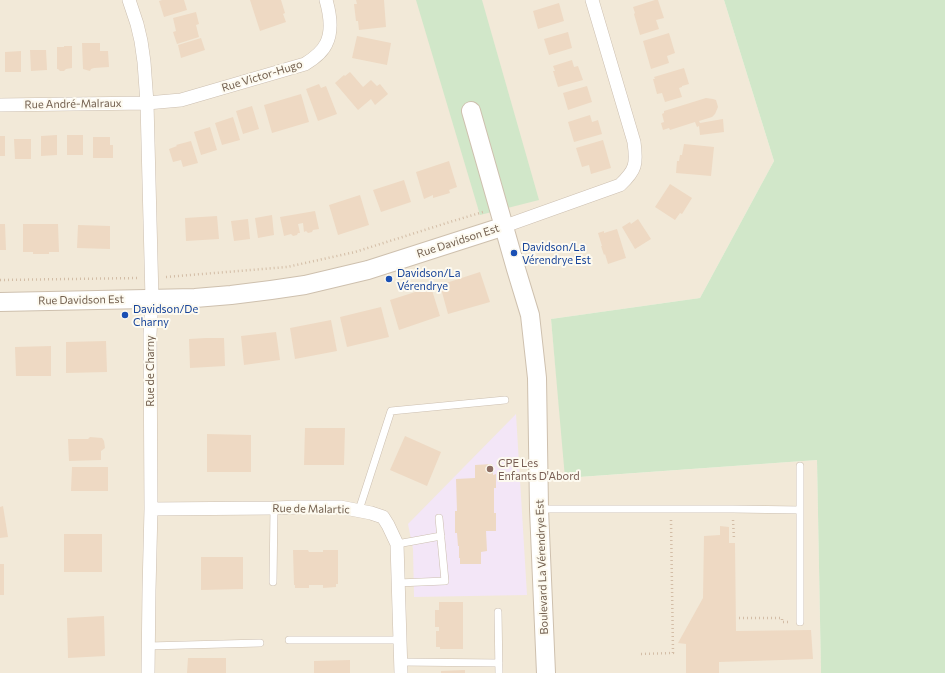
<!DOCTYPE html>
<html>
<head>
<meta charset="utf-8">
<style>
  body { margin:0 }
  canvas { display:block; background:#fbf6e9 }
</style>
</head>
<body>
<canvas width="945" height="673"></canvas>
<script>
const context = document.querySelector('canvas').getContext('2d');
context.lineJoin = 'round';
function fillPath(path, color) {
  context.fillStyle = color;
  context.fill(path, 'evenodd');
}
function strokePath(path, color, width, dash) {
  context.strokeStyle = color;
  context.lineWidth = width;
  context.lineCap = dash ? 'butt' : 'round';
  context.setLineDash(dash || []);
  context.stroke(path);
}
function write(font, color, halo, rows, align = 'center') {
  context.font = font + ' Commissioner,sans-serif';
  context.lineWidth = 4;
  context.setLineDash([]);
  context.textBaseline = 'middle';
  context.strokeStyle = halo;
  context.fillStyle = color;
  for (const [text, x, y, turn = 0] of rows) {
    context.save();
    context.translate(x, y);
    context.rotate((+turn || 0) * Math.PI / 180);
    context.textAlign = isNaN(turn) ? turn : align;
    if (halo) context.strokeText(text, 0, 0);
    context.fillText(text, 0, 0);
    context.restore();
  }
}
const residential = new Path2D(`
  M0,0H724L774,161L700,298L551,319L566,478L817,460L821,673H0Z`);
const education = new Path2D(`
  M516,414L527,595L414,597L413,549L408,524Z`);
const green = new Path2D(`
  M416,0H482L539,200L480,215Z
  M724,0H945V673H821L817,460L565,478L551,319L700,298L774,161Z`);
const building = new Path2D(`
  M162,0H184L187,10L164,17L159,1Z
  M250,0H281L285,13L283,14L286,22L260,31Z
  M356,0H384L386,27L359,30L358,21H356L354,4H357Z
  M655,0H658L664,18L656,20L659,29L640,35L634,14L635,13L633,7Z
  M559,3L564,21L538,29L533,11Z
  M196,12L199,24L196,25L199,37L177,44L173,32L176,31L173,18Z
  M568,32L572,48L549,55L544,39Z
  M669,33L675,53L667,56L669,63L651,69L643,41Z
  M357,36L391,43L387,65L352,58Z
  M201,38L205,50L181,58L178,45Z
  M82,43H100V51H108L109,67L94,68L91,69L90,71L83,69Z
  M64,46H72V68L66,69L64,71H60L58,69H57V47H64Z
  M30,50H46L47,70L31,71Z
  M21,51V72H5V52Z
  M572,60L574,67L578,66L583,80L558,87L553,71H555L553,66Z
  M684,68L689,84L682,86V87L679,88L682,97L665,102L662,93L657,94L653,79H655L654,77Z
  M350,72L363,87L371,80L377,86L380,84L388,94L375,105L371,99L358,110L335,83L344,75L345,76Z
  M319,84L321,88L326,86L337,114L318,121L306,89Z
  M587,86L592,102L568,110L563,93Z
  M301,94L309,122L272,133L264,105Z
  M706,98L713,99L716,100L718,107L715,114L712,117L699,121L700,123L723,119L724,132L700,135L699,126L697,127L695,122L670,130L669,128L663,130L661,123L664,122L662,114L664,113V111Z
  M252,106L259,129L243,134L236,111Z
  M590,115L592,122L598,120L602,134L574,142L568,122Z
  M233,117L240,140L222,145L215,123Z
  M210,127L217,150L201,155L194,132Z
  M57,135V155L41,156V136Z
  M67,135H83V155H67Z
  M0,136H5V156H0Z
  M93,137H110V145H113V158H93Z
  M14,139H31V159H15Z
  M603,140L611,168L591,174L589,165L582,167L576,148Z
  M191,141L198,163L183,167L181,160L173,162L169,149L177,146L176,145Z
  M684,144L714,147L711,176L676,173L677,161H679L680,155H682Z
  M449,161L457,187L449,190L450,193L433,198V195L424,199L416,172Z
  M404,180L411,202L381,212L373,190Z
  M670,184L692,198L682,214L680,213L675,220L655,207Z
  M360,195L369,225L338,235L329,205Z
  M315,211L319,229L313,230L312,232L308,233L306,231L304,232L303,223L298,224L300,233H298L297,235L293,236L291,234L284,236L280,217Z
  M272,215L274,235L258,238L255,218Z
  M217,216L219,239L186,241L185,218Z
  M248,219L250,239L234,241L231,221Z
  M638,219L651,239L635,249L622,227L630,222L631,224Z
  M0,224H5L6,250H0Z
  M23,224H58L59,252H49V254H33V252H23Z
  M78,225L110,226V249L77,248Z
  M617,229L626,258L608,264L605,254L604,255L601,246H602L598,233L604,231V233Z
  M480,272L490,302L448,314L440,285Z
  M431,287L440,316L399,330L390,300Z
  M381,307L389,337L347,347L340,317Z
  M331,320L337,351L295,359L290,328Z
  M276,332L280,360L244,365L241,336Z
  M206,338H224L225,366L190,368L189,339Z
  M106,341L107,372L66,373V342Z
  M51,346V376H16L15,347Z
  M305,428H345L344,465H304Z
  M207,434L251,435V472H207Z
  M405,436L441,452L427,486L390,470Z
  M90,437L102,438L104,441L105,448L101,451V460L69,461L68,439H88Z
  M492,464L493,475L496,474V488H494V513H496V531H486L487,551L481,552V564H460V558H459V546H458L457,533H455V511H457L456,479L475,478V465Z
  M72,467H108V491H71Z
  M3,506L8,537L0,538V507Z
  M720,526L729,527V543H735L736,631L811,630L813,659L719,662V673H686V644L678,643L703,598L704,536L720,535Z
  M64,534H102V572H64Z
  M293,550H308L309,552H323V550H338V584H336V587L323,588V585H309V588H295V585H294Z
  M201,557H243V589L201,590Z
  M0,564H4V595H0Z
  M439,602H463V649H440V647H436V631H439V627H435V610H439Z
  M104,616L105,656L68,658L67,618Z
  M188,658H226V673H187Z
  M350,660V673H314V661Z
  M465,670V673H441V671Z`);
const path = new Path2D(`
  M166,277L287,267L355,252L453,221L483,212
  M0,280L139,278
  M733,520L734,539
  M739,618H782V622H790
  M641,654L673,653L671,520`);
const lane = new Path2D(`
  M800,466V622
  M540,509H733L800,510
  M359,510L391,411L505,400
  M397,544L441,536
  M273,582L274,508
  M398,583L445,581L439,518
  M498,612L499,673
  M289,640H399
  M149,646L260,643
  M400,662L499,663`);
const street = new Path2D(`
  M129,0L137,24L141,41L144,62L147,103L152,299L150,334L151,509L149,590L148,673
  M0,105L147,103L181,100L305,64C313,59 322,53 326,44C333,31 330,14 326,0
  M505,226L620,185C636,170 637,164 634,142L592,0
  M151,509L274,508L300,507H340L371,513L383,517L388,525L397,544L401,673`);
const secondary = new Path2D(`
  M471,111L516,269L530,315L537,378L539,509L546,673
  M0,302L195,298L231,295L271,290L305,285L368,270L505,226`);
const markers = [
  [514,253,4,"#1a4fb4"],
  [389,279,4,"#1a4fb4"],
  [125,315,4,"#1a4fb4"],
  [490,469,4,"#8d6e63"]
];
const streetNames = [
  ["Rue Victor-Hugo",262,76,-17],
  ["Rue André-Malraux",73,104,-1],
  ["Rue Davidson Est",458,241,-18],
  ["Rue Davidson Est",81,300,-1],
  ["Rue de Charny",150,371,-90],
  ["Rue de Malartic",311,509,1],
  ["Boulevard La Vérendrye Est",542,567,-92]
];
const transitNames = [
  ["Davidson/La",522,247],
  ["Vérendrye Est",522,260],
  ["Davidson/La",397,273],
  ["Vérendrye",397,286],
  ["Davidson/De",133,309],
  ["Charny",133,322]
];
const educationNames = [
  ["CPE Les",498,463],
  ["Enfants D'Abord",498,476]
];
fillPath(residential, '#f2e9d8');
fillPath(education, '#f3e6f7');
fillPath(green, '#d1e7c9');
fillPath(building, '#eed9c3');
strokePath(lane, '#ccbfb0', 8);
strokePath(street, '#ccbfb0', 14);
strokePath(secondary, '#cec0ae', 20);
strokePath(path, '#d3bda6', 2.5, [1, 3]);
strokePath(lane, '#fff', 7);
strokePath(street, '#fff', 13);
strokePath(secondary, '#fff', 18);
for (const [x, y, r, color] of markers) {
  const dot = new Path2D();
  dot.arc(x, y, r, 0, 2 * Math.PI);
  context.fillStyle = color;
  context.fill(dot);
  strokePath(dot, '#fdfaf0', 1.5);
}
write('11px', '#73604f', '#fdfaf0', streetNames);
write('11px', '#164399', '#fdfaf0', transitNames, 'left');
write('11px', '#785e54', '#fdfaf0', educationNames, 'left');
</script>
</body>
</html>
